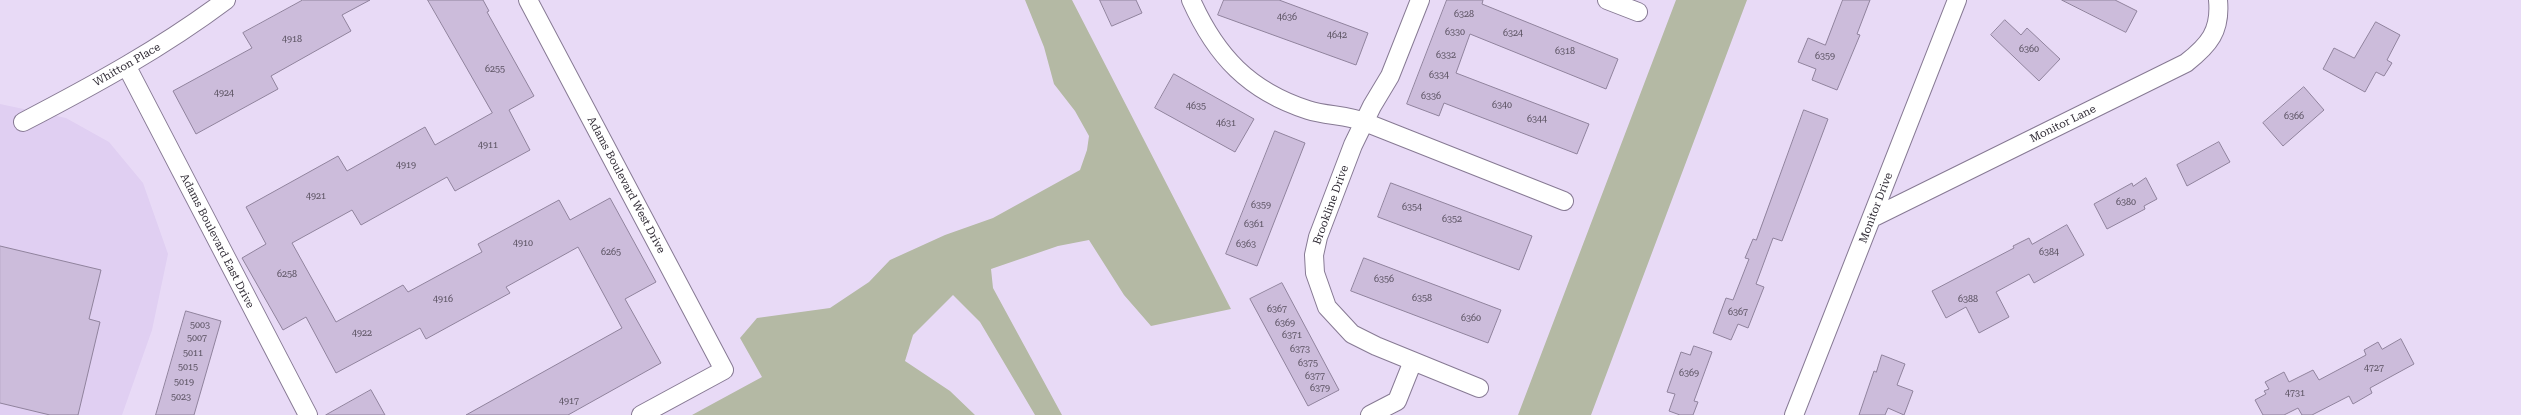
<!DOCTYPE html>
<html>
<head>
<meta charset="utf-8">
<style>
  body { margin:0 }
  canvas { display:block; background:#e8daf6 }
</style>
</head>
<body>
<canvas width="2521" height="415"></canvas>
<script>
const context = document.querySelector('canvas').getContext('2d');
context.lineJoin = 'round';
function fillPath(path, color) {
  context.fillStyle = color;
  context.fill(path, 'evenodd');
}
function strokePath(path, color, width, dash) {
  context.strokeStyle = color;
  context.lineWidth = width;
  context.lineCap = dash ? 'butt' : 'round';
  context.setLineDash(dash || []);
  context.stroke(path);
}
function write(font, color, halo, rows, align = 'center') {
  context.font = font + ' "Roboto Serif",serif';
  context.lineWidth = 3;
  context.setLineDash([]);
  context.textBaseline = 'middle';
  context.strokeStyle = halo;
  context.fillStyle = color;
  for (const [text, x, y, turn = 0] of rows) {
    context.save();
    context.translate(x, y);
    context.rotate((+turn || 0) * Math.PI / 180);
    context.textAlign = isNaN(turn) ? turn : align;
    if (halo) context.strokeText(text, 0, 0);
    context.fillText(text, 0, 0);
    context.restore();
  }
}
const built = new Path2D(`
  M0,104L66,118L109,142L143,183L168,254L152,330L122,415H0Z`);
const green = new Path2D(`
  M1025,0H1072L1231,309L1151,326L1124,295L1089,240L1058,246L991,269L993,288L1062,415H1035L980,322L953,295L913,335L905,361L950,391L975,415H692L762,377L740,338L757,318L830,308L869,282L890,260L945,235L993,218L1080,170L1087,150L1089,136L1075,111L1054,84L1044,47Z
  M1676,0H1747L1591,415H1518Z`);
const building = new Path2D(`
  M303,0H370L342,15L351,31L271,76L278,89L196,134L173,91L252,48L243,33Z
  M428,0H483L489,11L487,12L534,96L509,110L530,150L455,191L447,177L361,225L352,210L292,243L336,322L403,285L408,292L482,252L478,244L559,200L570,220L610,198L656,282L625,299L661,363L568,415H466L622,328L578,247L506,287L510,293L426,339L420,328L336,373L306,317L283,330L242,258L266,244L246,207L338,156L347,171L425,127L435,145L492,113Z
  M1100,0H1136L1142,13L1112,26Z
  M1224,0H1279L1368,33L1356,65L1218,15Z
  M1447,0H1483L1482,4L1618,59L1606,89L1470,34L1456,73L1589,124L1577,154L1444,103L1439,116L1407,104Z
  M1843,0H1870L1857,34L1860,35L1837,90L1812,80L1816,69L1798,62L1808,38L1825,45Z
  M2062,0H2115L2137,11L2126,32Z
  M2005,20L2021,35L2027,28L2060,59L2039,81L1991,35Z
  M2376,22L2400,35L2387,60L2392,63L2384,76L2376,72L2365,92L2323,69L2334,48L2354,58Z
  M1174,74L1254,119L1235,152L1155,108Z
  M2304,87L2324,110L2283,146L2263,123Z
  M1804,110L1828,119L1782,241L1773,238L1756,284L1764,287L1748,328L1738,324L1731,340L1713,333L1726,298L1733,300L1749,259L1745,258L1753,239L1756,240Z
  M1275,131L1305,143L1257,266L1226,254Z
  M2219,142L2230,162L2187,186L2177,165Z
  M2146,178L2157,199L2144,206L2145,209L2107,229L2094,204L2132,183L2133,186Z
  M1391,183L1532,236L1519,270L1378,217Z
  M2067,225L2084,255L2034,283L2029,274L1996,292L2009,317L1979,333L1966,307L1946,318L1932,291L2014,248L2013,246L2029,238L2032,244Z
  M0,246L101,270L89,319L100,322L78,415H50L0,403Z
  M1364,258L1501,310L1488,343L1351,291Z
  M1282,283L1339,390L1308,406L1250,299Z
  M186,311L221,321L194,415H156Z
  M2401,339L2414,364L2370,388L2372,393L2353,404L2349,396L2312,415H2302L2298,408L2284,415H2263L2255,400L2266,394L2264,391L2269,389L2265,382L2284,372L2289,382L2313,370L2319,380L2366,355L2364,350L2378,342L2382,349Z
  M1694,346L1712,352L1694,401L1698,402L1693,415H1680L1669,411L1675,394L1667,392L1681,352L1690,355Z
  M1882,355L1905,364L1897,385L1913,391L1904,415L1888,408L1885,415H1859L1874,371L1876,372Z
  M371,390L385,415H326Z`);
const street = new Path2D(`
  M528,0L724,370L641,415
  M1191,0C1216,56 1249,91 1308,110C1327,116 1348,115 1367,123C1433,149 1499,175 1564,201
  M1420,0L1390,76L1372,106L1353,145L1318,237L1314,255L1315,273L1327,307L1352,334L1376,346L1479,388
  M1607,0L1638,12
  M127,67L308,415
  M23,122C94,85 162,48 226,0
  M1872,218L2186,63C2209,45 2221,31 2218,0
  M1370,415L1397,401L1413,361
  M1794,415L1957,0`);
const numberNames = [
  ["6328",1464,14],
  ["4636",1287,17],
  ["6330",1455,32],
  ["6324",1513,33],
  ["4642",1337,35],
  ["4918",292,39],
  ["6360",2029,49],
  ["6318",1565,51],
  ["6332",1446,55],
  ["6359",1825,56],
  ["6255",495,69],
  ["6334",1439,75],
  ["4924",224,93],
  ["6336",1431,96],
  ["6340",1502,105],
  ["4635",1196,106],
  ["6366",2294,116],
  ["6344",1537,119],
  ["4631",1226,123],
  ["4911",488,145],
  ["4919",406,165],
  ["4921",316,196],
  ["6380",2126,202],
  ["6359",1261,205],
  ["6354",1412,207],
  ["6352",1452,219],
  ["6361",1254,224],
  ["4910",523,243],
  ["6363",1246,244],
  ["6265",611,252],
  ["6384",2049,252],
  ["6258",287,274],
  ["6356",1384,279],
  ["6358",1422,298],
  ["4916",443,299],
  ["6388",1968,299],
  ["6367",1277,309],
  ["6367",1738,312],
  ["6360",1471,318],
  ["6369",1285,323],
  ["5003",200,325],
  ["4922",362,333],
  ["6371",1292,335],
  ["5007",197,338],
  ["6373",1300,349],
  ["5011",193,353],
  ["6375",1308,363],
  ["5015",188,367],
  ["4727",2374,368],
  ["6369",1689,373],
  ["6377",1315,376],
  ["5019",184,382],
  ["6379",1320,388],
  ["4731",2295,393],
  ["5023",181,397],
  ["4917",569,401]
];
const streetNames = [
  ["Whitton Place",127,65,-30],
  ["Monitor Lane",2063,124,-26],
  ["Adams Boulevard West Drive",626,185,62],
  ["Brookline Drive",1331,205,-70],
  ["Monitor Drive",1876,208,-69],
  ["Adams Boulevard East Drive",217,241,63]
];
fillPath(built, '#e0cff2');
fillPath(green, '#b4b9a4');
fillPath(building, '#ccbcdb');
strokePath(building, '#90839d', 1);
strokePath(street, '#877a94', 20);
strokePath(street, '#fff', 18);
write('9px', '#58505f', null, numberNames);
write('11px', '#312c36', '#fff', streetNames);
</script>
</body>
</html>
